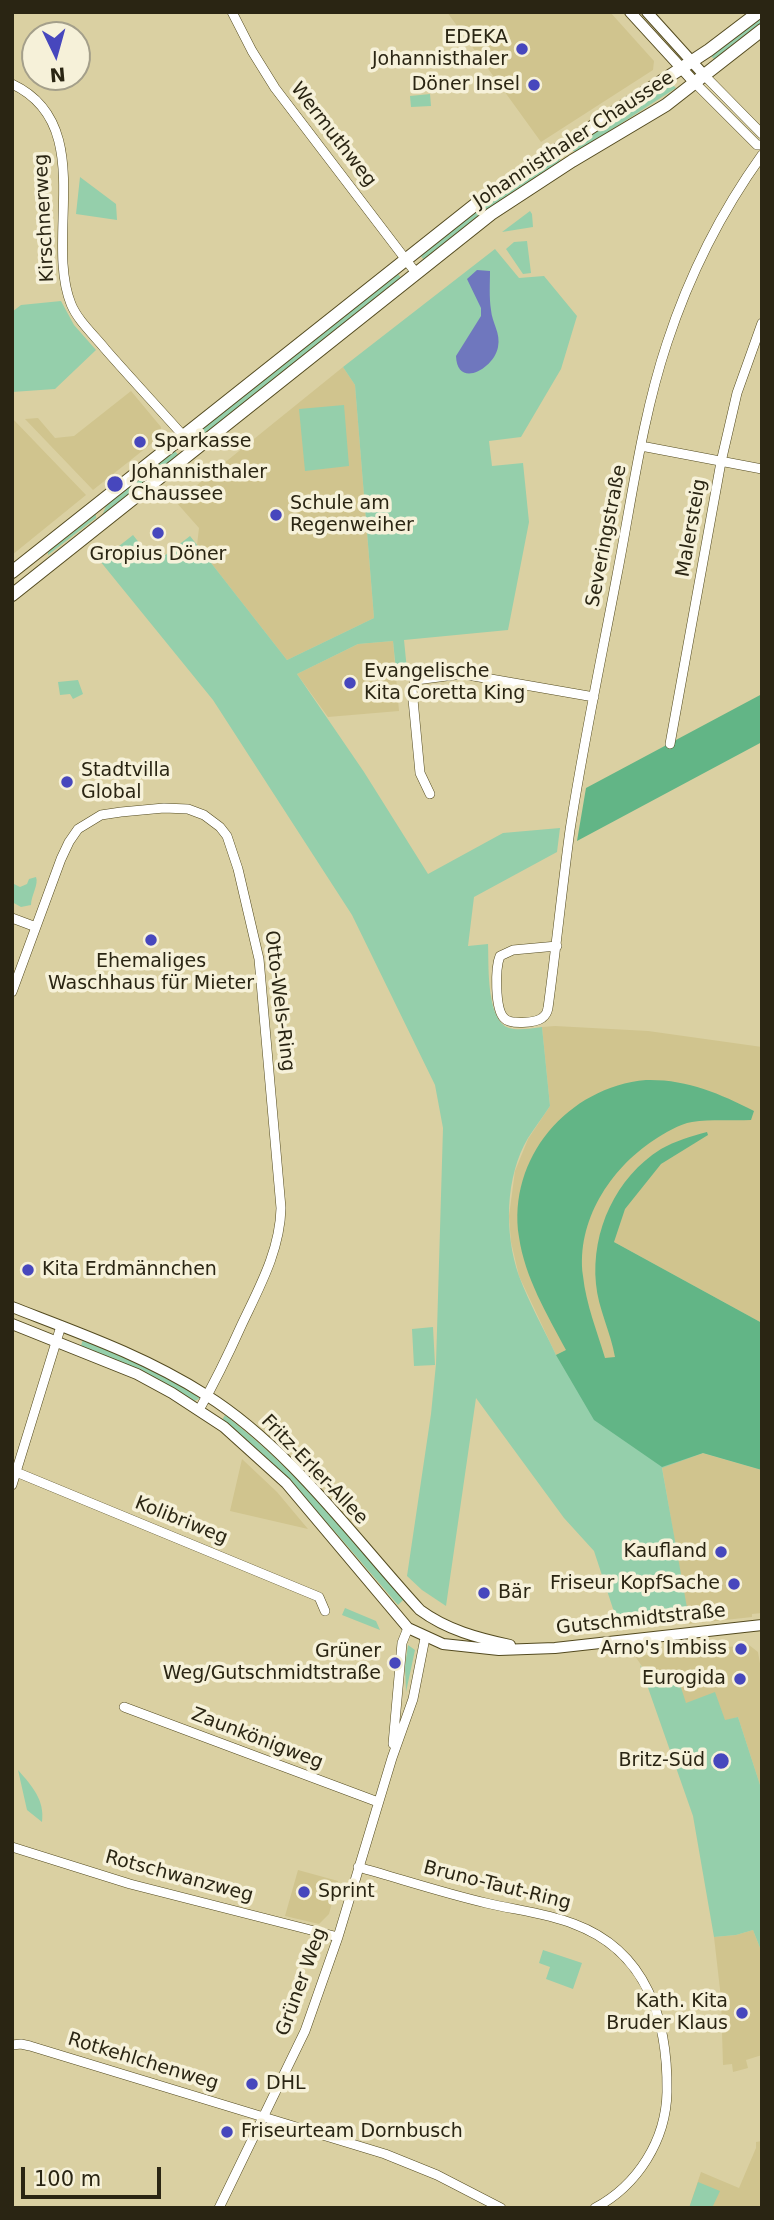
<!DOCTYPE html>
<html>
<head>
<meta charset="utf-8">
<style>
  body { margin:0 }
  #map { position:relative; width:774px; height:2220px; overflow:hidden; background:#dad0a2; font-family:"DejaVu Sans",sans-serif }
  canvas { display:block }
  .frame { position:absolute; inset:0; border:14px solid #2a2513; pointer-events:none }
  .north { position:absolute; left:21px; top:21px; width:70px; height:70px; box-sizing:border-box; background:#f6f1d9; border:2px solid #a49f8a; border-radius:50%; rotate:175deg; font-size:19px; font-weight:700; line-height:28px; text-align:center; color:#2a2513 }
  .north::after { content:''; display:block; margin:auto; width:24px; height:32px; background:#4747bd; clip-path:polygon(50% 0,100% 100%,50% 72%,0 100%) }
  .scale { position:absolute; left:21px; top:2167px; width:140px; height:32px; box-sizing:border-box; border:4px solid #2a2513; border-top:0; padding-left:9px; font-size:21px; line-height:24px; white-space:nowrap; color:#2a2513; -webkit-text-stroke:5px #f6f1d9; paint-order:stroke }
</style>
</head>
<body>
<div id="map">
<canvas width="774" height="2220"></canvas>
<div class="frame"></div>
<div class="north">N</div>
<div class="scale">100 m</div>
</div>
<script>
const context = document.querySelector('canvas').getContext('2d');
context.lineJoin = 'round';
function fillPath(path, color) {
  context.fillStyle = color;
  context.fill(path, 'evenodd');
}
function strokePath(path, color, width, dash) {
  context.strokeStyle = color;
  context.lineWidth = width;
  context.lineCap = dash ? 'butt' : 'round';
  context.setLineDash(dash || []);
  context.stroke(path);
}
function write(font, color, halo, rows, align = 'center') {
  context.font = font + ' "DejaVu Sans",sans-serif';
  context.lineWidth = 7;
  context.setLineDash([]);
  context.textBaseline = 'middle';
  context.strokeStyle = halo;
  context.fillStyle = color;
  for (const [text, x, y, turn = 0] of rows) {
    context.save();
    context.translate(x, y);
    context.rotate((+turn || 0) * Math.PI / 180);
    context.textAlign = isNaN(turn) ? turn : align;
    if (halo) context.strokeText(text, 0, 0);
    context.fillText(text, 0, 0);
    context.restore();
  }
}
const built = new Path2D(`
  M447,12H610L654,61L653,70L541,142Z
  M343,367L355,385L374,618L287,660L197,545L199,528L176,502Z
  M131,391L161,427V436L93,490L25,419L38,418L55,438L74,436Z
  M12,418L86,495L12,555Z
  M393,641L399,711L328,717L297,674L358,644Z
  M555,1026L648,1031L762,1047V1323L614,1242L621,1355L605,1360L556,1355L519,1276L511,1242L509,1216L515,1171L528,1139L550,1106L542,1027Z
  M703,1453L762,1470V1613L752,1614V1617L689,1624L662,1467Z
  M242,1459L277,1492L308,1529L230,1511Z
  M749,1645L758,1652L762,1675V1791L738,1717L725,1721L686,1703L654,1684L635,1656Z
  M298,1870L338,1881L329,1914L319,1924L285,1916Z
  M753,1930L762,1953V2055L746,2060L748,2068L733,2072L732,2064L723,2065L721,1998L714,1937L736,1935Z
  M762,2141V2208H689L701,2172L739,2188L756,2148V2142Z`);
const green = new Path2D(`
  M762,16V24L715,60L710,55Z
  M671,83L676,88L577,152L569,150Z
  M430,94L431,106L411,107L410,96Z
  M558,156L561,158L558,163L425,261L420,255L483,206Z
  M80,177L116,204L117,220L76,214Z
  M530,211L532,214L533,227L502,232Z
  M527,241L531,273L523,274L506,249L514,242Z
  M495,249L519,278L544,276L577,316L561,369L521,437L489,441L492,466L523,463L529,522L508,630L404,640L407,670L396,671L393,641L358,644L297,674L364,772L428,874L503,833L560,828L557,852L474,897L468,946L488,944C489,965 486,1020 509,1028C519,1031 532,1028 542,1027L550,1106C543,1117 535,1127 528,1138C505,1177 504,1233 519,1276C529,1303 544,1329 556,1355L567,1350L605,1360L762,1323V1470L703,1453L662,1468L689,1619L619,1627L594,1551L564,1518L476,1398L446,1606L422,1590L407,1576L431,1414L436,1364L443,1128L435,1085L352,915L213,700L100,561L133,535L155,563L190,536L287,660L374,618L355,385L343,367Z
  M397,273L402,279L206,436L201,430Z
  M61,301L74,325L96,350L55,389L12,392V312L21,305Z
  M344,405L349,466L305,471L299,409Z
  M175,451L180,457L102,516L106,506Z
  M96,514V518L48,555V552Z
  M78,680L83,694L73,699L70,694L60,695L58,682Z
  M36,877C39,884 31,896 31,905L21,907L12,902V883L20,887L27,884L29,879Z
  M433,1327L435,1365L414,1366L412,1329Z
  M83,1339C123,1355 162,1373 198,1396L199,1399L194,1401L139,1370L81,1346Z
  M225,1415C293,1467 348,1534 404,1599L398,1605C342,1540 289,1474 222,1420Z
  M345,1608L376,1621L380,1630L342,1615Z
  M408,1645L415,1650L406,1692L405,1666Z
  M640,1665L654,1683L677,1675L686,1703L715,1692L725,1720L738,1717L762,1791V1953L753,1930L736,1935L714,1937L693,1816Z
  M18,1770C32,1786 45,1800 42,1822L27,1810Z
  M543,1950L582,1963L573,1989L546,1979L550,1967L539,1963Z
  M698,2182L720,2191L712,2208H689Z`);
const forest = new Path2D(`
  M762,694V742L577,841L586,788Z
  M646,1080C686,1079 719,1093 754,1111L751,1120C732,1121 711,1119 692,1122C679,1124 665,1133 654,1140C610,1169 576,1221 583,1276C586,1304 597,1331 605,1358L615,1357C611,1333 598,1308 596,1284C591,1231 616,1177 661,1149C675,1141 692,1136 707,1132L708,1135L661,1164L625,1209L614,1242L762,1323V1470L703,1453L662,1467L594,1420L556,1355L566,1350C547,1314 525,1278 519,1237C507,1158 568,1087 646,1080Z`);
const water = new Path2D(`
  M477,270L490,271C490,283 489,297 491,310C492,323 501,333 498,347C494,369 457,389 456,356L481,316V308L467,279Z`);
const minor = new Path2D(`
  M232,12L252,51L275,88L416,273
  M704,75L762,134
  M695,83L757,145H762
  M12,84C98,124 44,237 71,304C78,321 94,335 106,350C135,383 166,416 195,449
  M641,446L762,469
  M670,744L721,462L737,393L762,323
  M430,794L420,773L412,689L416,680L462,674L594,697
  M12,918L36,927
  M557,946L513,950L500,956C495,968 495,1009 504,1018C510,1025 535,1023 542,1018C546,1015 547,1013 548,1008C556,949 562,889 570,830C583,745 601,660 617,575C632,498 642,418 667,343C689,276 721,212 762,155
  M12,992L61,859L69,842L78,829L101,815L121,812L164,808L188,809L204,815L220,827L227,836L238,869L259,959L281,1208C280,1250 260,1286 242,1324C229,1353 215,1382 199,1410
  M16,1472L319,1597L325,1611
  M12,1485L61,1326
  M124,1707L378,1802
  M393,1744L402,1643L408,1628
  M12,1847L130,1884L338,1937
  M358,1867C401,1879 443,1893 486,1903C515,1910 546,1913 574,1924C647,1951 668,2020 667,2092C666,2140 638,2185 595,2208
  M12,2045L21,2044L30,2046L385,2154L437,2175L501,2208
  M219,2208L305,2031L338,1937L392,1758L413,1699L425,1638`);
const tertiary = new Path2D(`
  M630,12L695,83
  M647,12L704,75
  M12,1307C79,1333 145,1356 206,1395C289,1447 354,1538 420,1610C447,1630 478,1638 510,1645
  M12,1324L137,1374L172,1393L224,1427L286,1483L408,1628L443,1644L499,1650L555,1648L762,1625`);
const secondary = new Path2D(`
  M12,572L481,200L709,50L759,12
  M12,595L491,214L572,161L666,105L762,30`);
const markers = [
  [522,49,7,"#4747bd"],
  [534,85,7,"#4747bd"],
  [140,442,7,"#4747bd"],
  [115,484,9,"#4747bd"],
  [276,515,7,"#4747bd"],
  [158,533,7,"#4747bd"],
  [350,683,7,"#4747bd"],
  [67,782,7,"#4747bd"],
  [151,940,7,"#4747bd"],
  [28,1270,7,"#4747bd"],
  [721,1552,7,"#4747bd"],
  [734,1584,7,"#4747bd"],
  [484,1593,7,"#4747bd"],
  [741,1649,7,"#4747bd"],
  [395,1663,7,"#4747bd"],
  [740,1679,7,"#4747bd"],
  [721,1761,9,"#4747bd"],
  [304,1892,7,"#4747bd"],
  [742,2013,7,"#4747bd"],
  [252,2084,7,"#4747bd"],
  [227,2132,7,"#4747bd"]
];
const poiNames = [
  ["EDEKA",508,38,"right"],
  ["Johannisthaler",508,60,"right"],
  ["Döner Insel",520,85,"right"],
  ["Sparkasse",154,442],
  ["Johannisthaler",131,473],
  ["Chaussee",131,495],
  ["Schule am",290,504],
  ["Regenweiher",290,526],
  ["Gropius Döner",158,555,"center"],
  ["Evangelische",364,672],
  ["Kita Coretta King",364,694],
  ["Stadtvilla",81,771],
  ["Global",81,793],
  ["Ehemaliges",151,962,"center"],
  ["Waschhaus für Mieter",151,984,"center"],
  ["Kita Erdmännchen",42,1270],
  ["Kaufland",707,1552,"right"],
  ["Friseur KopfSache",720,1584,"right"],
  ["Bär",498,1593],
  ["Arno's Imbiss",727,1649,"right"],
  ["Grüner",381,1652,"right"],
  ["Weg/Gutschmidtstraße",381,1674,"right"],
  ["Eurogida",726,1679,"right"],
  ["Britz-Süd",705,1761,"right"],
  ["Sprint",318,1892],
  ["Kath. Kita",728,2002,"right"],
  ["Bruder Klaus",728,2024,"right"],
  ["DHL",266,2084],
  ["Friseurteam Dornbusch",241,2132]
];
const streetNames = [
  ["Wermuthweg",333,135,52],
  ["Johannisthaler Chaussee",574,140,-33],
  ["Kirschnerweg",45,218,-93],
  ["Malersteig",692,528,-80],
  ["Severingstraße",607,536,-79],
  ["Otto-Wels-Ring",279,1001,83],
  ["Fritz-Erler-Allee",314,1470,46],
  ["Kolibriweg",181,1521,22],
  ["Gutschmidtstraße",641,1620,-6],
  ["Zaunkönigweg",257,1739,21],
  ["Rotschwanzweg",179,1877,15],
  ["Bruno-Taut-Ring",497,1886,14],
  ["Grüner Weg",302,1982,-70],
  ["Rotkehlchenweg",143,2062,17]
];
fillPath(built, '#d0c48e');
fillPath(green, '#95cfab');
fillPath(forest, '#62b586');
fillPath(water, '#6f77be');
strokePath(minor, '#534a1f', 10);
strokePath(tertiary, '#534a1f', 12);
strokePath(secondary, '#534a1f', 14);
strokePath(minor, '#fff', 9);
strokePath(tertiary, '#fff', 10);
strokePath(secondary, '#fff', 12);
for (const [x, y, r, color] of markers) {
  const dot = new Path2D();
  dot.arc(x, y, r, 0, 2 * Math.PI);
  context.fillStyle = color;
  context.fill(dot);
  strokePath(dot, '#f6f1d9', 2.5);
}
write('19px', '#2a2513', '#f6f1d9', poiNames, 'left');
write('19px', '#2a2513', '#f6f1d9', streetNames);
</script>
</body>
</html>
